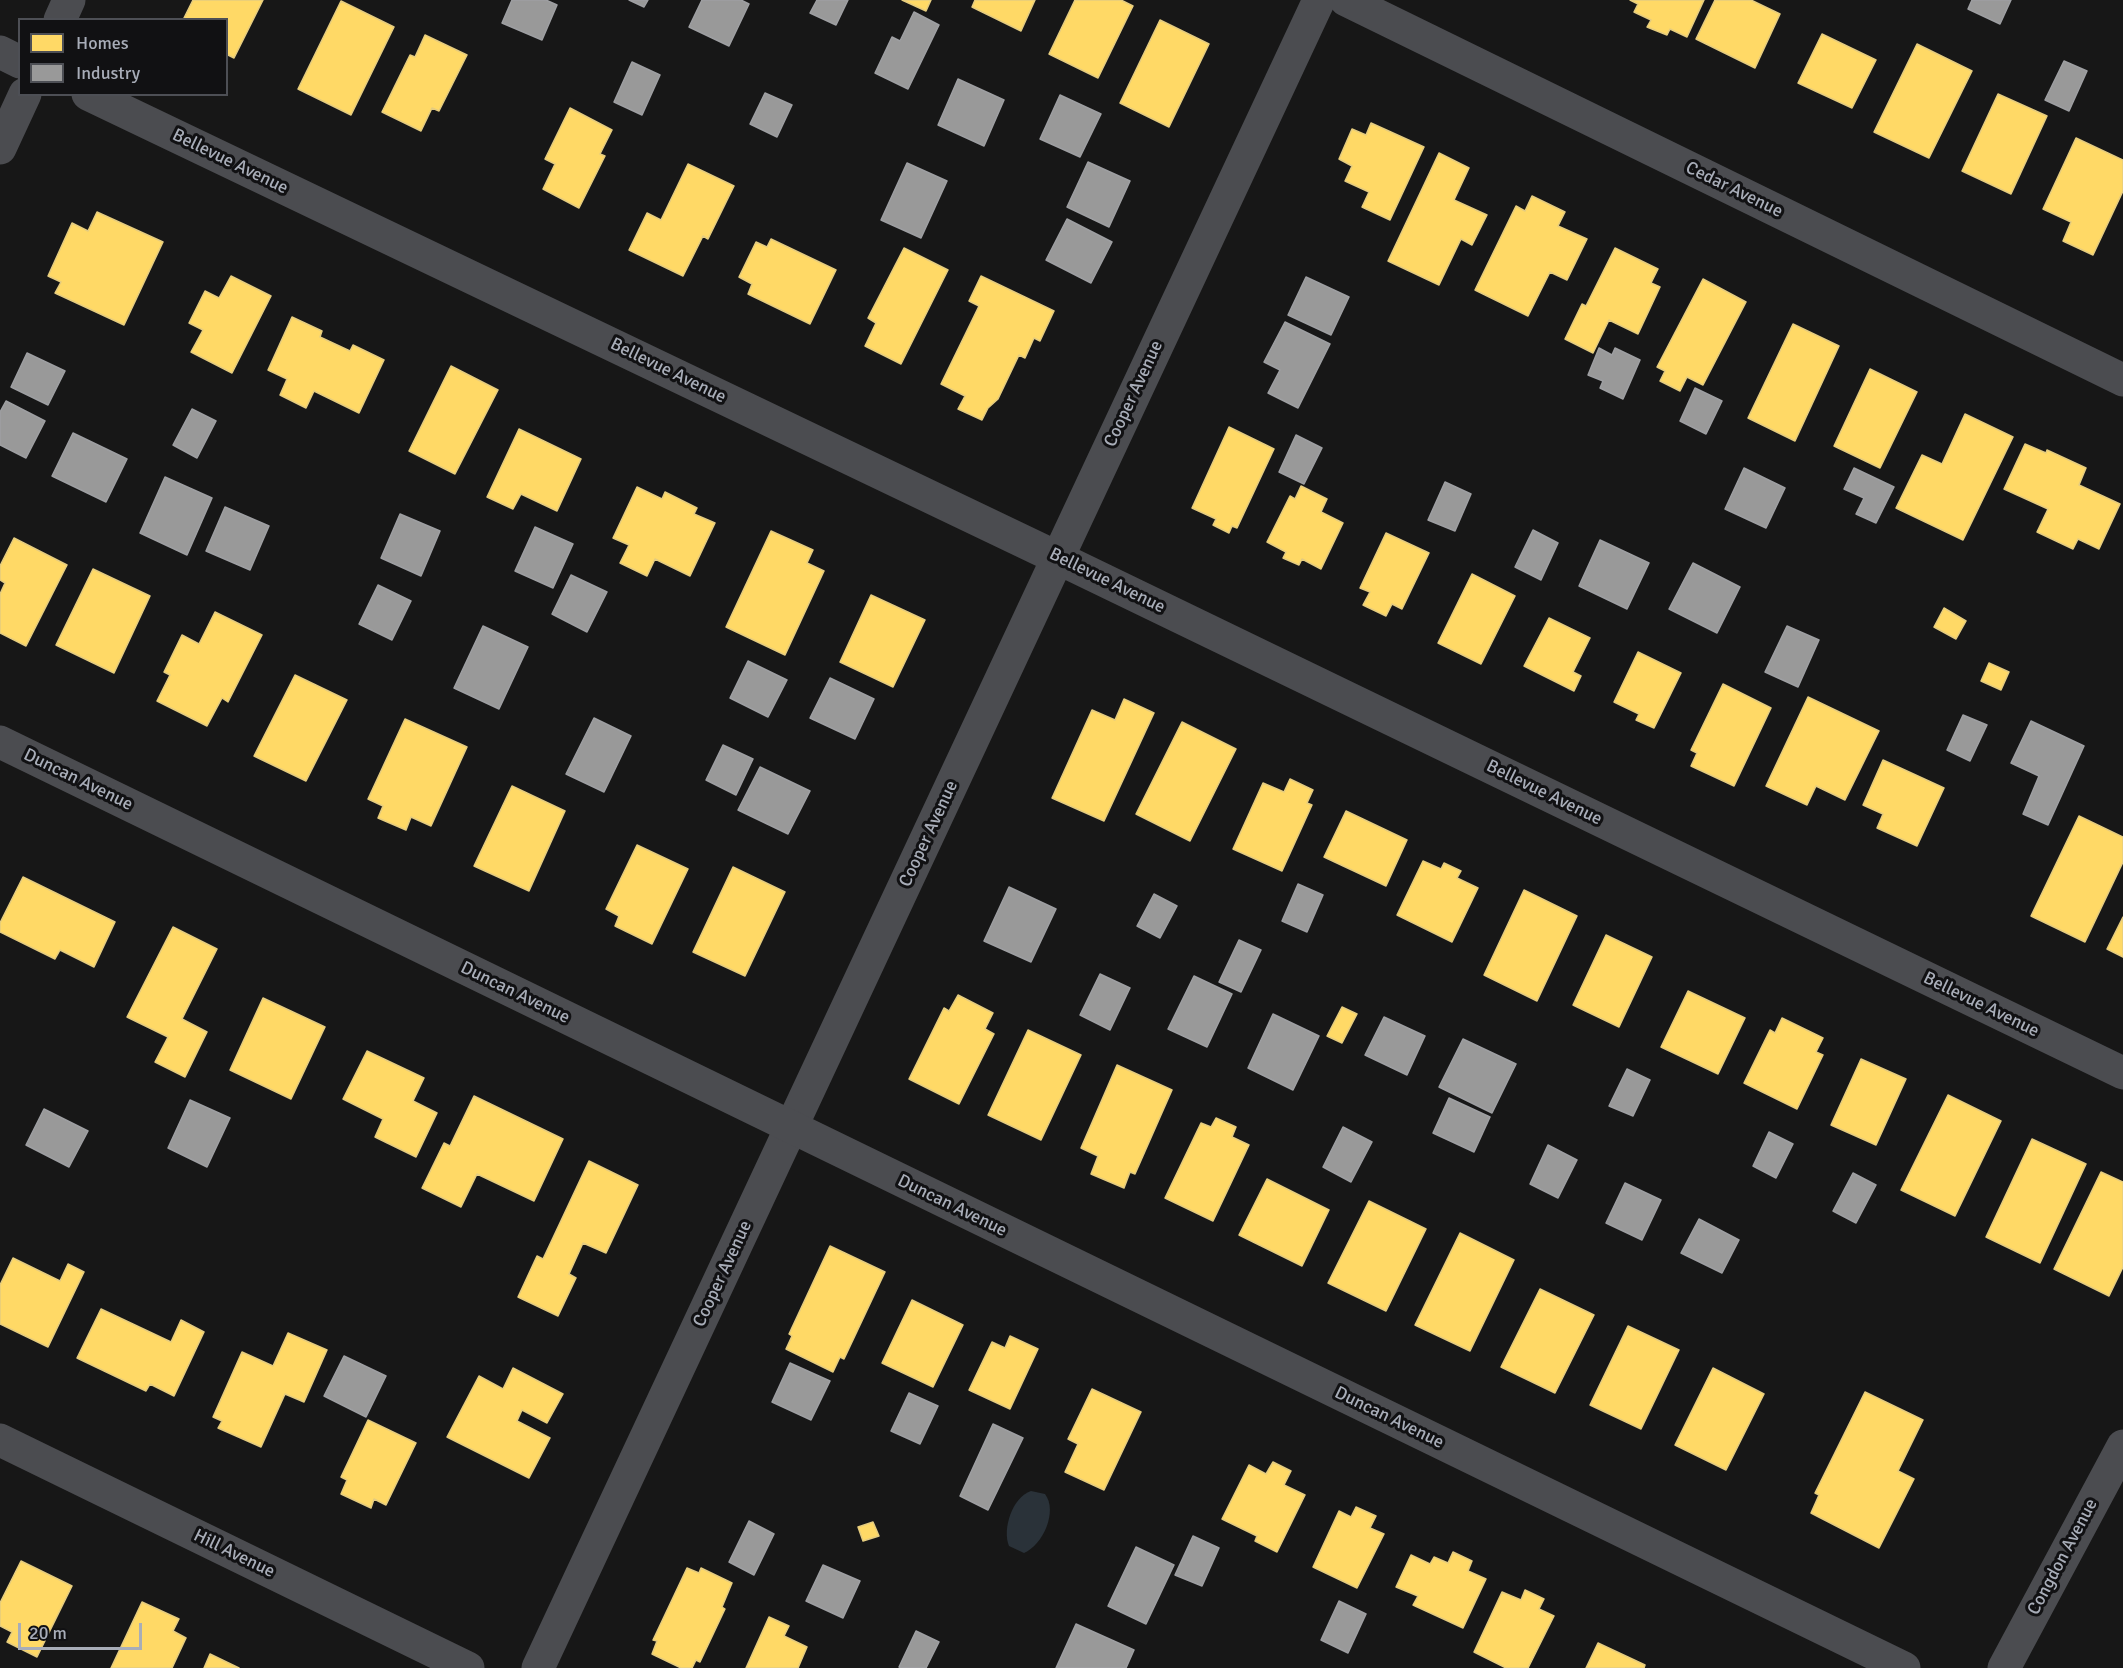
<!DOCTYPE html>
<html>
<head>
<meta charset="utf-8">
<style>
  body { margin:0 }
  #map { position:relative; width:2123px; height:1668px; overflow:hidden; background:#171717; font-family:Signika,sans-serif }
  canvas { display:block }
  .legend { position:absolute; left:18px; top:18px; width:210px; height:78px; box-sizing:border-box; background:#111113; border:2px solid #4d4f55; margin:0; padding:8px 10px; list-style:none; font-size:18px; color:#a8adb8 }
  .legend li { display:flex; align-items:center; gap:12px; height:30px }
  .legend b { width:30px; border:2px solid #4d4f55 }
  .scale { position:absolute; left:18px; top:1623px; width:124px; height:27px; box-sizing:border-box; border:3px solid #a8adb8; border-top:0; padding-left:8px; font-size:18px; line-height:21px; white-space:nowrap; color:#a8adb8; -webkit-text-stroke:4px #111113; paint-order:stroke }
</style>
</head>
<body>
<div id="map">
<canvas width="2123" height="1668"></canvas>
<ul class="legend">
<li><b style="height:16px;background:#ffd966"></b>Homes</li>
<li><b style="height:16px;background:#999"></b>Industry</li>
</ul>
<div class="scale">20 m</div>
</div>
<script>
const context = document.querySelector('canvas').getContext('2d');
context.lineJoin = 'round';
function fillPath(path, color) {
  context.fillStyle = color;
  context.fill(path, 'evenodd');
}
function strokePath(path, color, width, dash) {
  context.strokeStyle = color;
  context.lineWidth = width;
  context.lineCap = dash ? 'butt' : 'round';
  context.setLineDash(dash || []);
  context.stroke(path);
}
function write(font, color, halo, rows, align = 'center') {
  context.font = font + ' Signika,sans-serif';
  context.lineWidth = 6;
  context.setLineDash([]);
  context.textBaseline = 'middle';
  context.strokeStyle = halo;
  context.fillStyle = color;
  for (const [text, x, y, turn = 0] of rows) {
    context.save();
    context.translate(x, y);
    context.rotate((+turn || 0) * Math.PI / 180);
    context.textAlign = isNaN(turn) ? turn : align;
    if (halo) context.strokeText(text, 0, 0);
    context.fillText(text, 0, 0);
    context.restore();
  }
}
const water = new Path2D(`
  M1031,1491L1045,1494C1058,1511 1043,1545 1024,1553L1009,1546C1002,1530 1012,1497 1031,1491Z`);
const homes = new Path2D(`
  M193,0H263L234,58L226,54V20H183Z
  M902,0H931L926,11Z
  M975,0H1035L1021,31L972,7Z
  M1075,0H1121L1133,6L1098,78L1049,54Z
  M1630,0H1704L1687,37L1670,29L1667,35L1647,27L1651,20L1634,12L1638,4Z
  M1715,0H1751L1780,14L1755,68L1696,39Z
  M341,1L394,27L351,115L298,89Z
  M1160,20L1209,44L1169,127L1120,103Z
  M1822,34L1876,60L1852,108L1798,83Z
  M425,35L467,55L439,111L432,108L421,131L382,112L410,55L415,57Z
  M1917,44L1972,71L1929,158L1874,132Z
  M1998,94L2047,116L2011,194L1962,171Z
  M570,108L612,130L600,154L605,156L579,208L543,189L555,164L545,159Z
  M1371,123L1424,147L1390,220L1362,207L1369,192L1345,181L1352,166L1339,159L1352,129L1366,135Z
  M2076,138L2123,160V191L2093,255L2063,241L2071,222L2043,209Z
  M1439,153L1469,168L1454,200L1487,215L1472,245L1461,239L1439,285L1388,261Z
  M688,164L734,186L708,239L703,236L683,276L629,250L647,213L661,220Z
  M1532,196L1565,212L1558,226L1587,239L1567,280L1550,272L1528,316L1475,290L1516,206L1525,211Z
  M97,212L163,242L124,325L55,293L61,282L48,276L72,223L88,231Z
  M771,239L836,270L810,324L748,294L752,284L739,277L756,242L767,247Z
  M904,248L948,270L901,364L865,346L876,323L868,318Z
  M1615,248L1658,269L1651,283L1660,287L1638,334L1609,320L1593,353L1565,339L1582,304L1586,306Z
  M231,276L271,296L232,373L191,352L203,330L189,323L205,291L219,298Z
  M981,276L1054,311L1040,341L1034,338L1025,358L1019,355L998,399L988,408L982,420L958,409L965,396L941,384L979,306L969,301Z
  M1703,279L1746,302L1703,385L1687,377L1680,391L1660,381L1665,371L1657,367Z
  M292,317L322,331L320,337L350,351L353,345L384,360L359,413L314,391L306,408L280,395L287,379L268,370Z
  M1793,324L1839,346L1795,441L1748,418Z
  M451,366L498,390L455,474L409,451Z
  M1870,369L1917,392L1880,468L1834,446Z
  M1965,414L2013,437L1963,540L1896,508L1922,455L1942,464Z
  M1229,427L1274,449L1237,528L1232,526L1229,533L1213,525L1216,519L1192,508Z
  M519,429L581,459L557,511L521,494L513,509L487,497Z
  M2025,444L2046,453L2047,450L2086,468L2079,485L2120,504L2099,549L2078,539L2073,549L2037,532L2048,509L2004,489Z
  M1301,486L1327,499L1321,512L1343,523L1321,569L1302,559L1299,565L1283,558L1286,552L1267,542L1290,496L1295,499Z
  M637,487L662,499L665,492L697,508L694,514L715,523L690,576L655,559L647,576L620,563L629,545L613,538Z
  M771,531L813,550L807,563L824,571L785,655L726,627Z
  M1386,533L1429,553L1402,609L1392,604L1386,616L1363,605L1370,592L1360,588Z
  M14,538L67,565L26,646L0,633V594L5,583L0,580V566Z
  M93,569L150,596L114,673L56,645Z
  M1472,574L1515,596L1481,664L1438,643Z
  M871,595L925,620L893,687L840,662Z
  M1944,608L1966,621L1956,639L1934,627Z
  M215,612L262,635L228,702L222,698L207,726L157,701L170,675L164,672L182,635L199,644Z
  M1549,618L1590,638L1573,672L1581,676L1574,691L1524,666Z
  M1638,652L1681,673L1654,728L1636,720L1639,714L1614,702Z
  M1989,663L2009,672L2001,690L1981,681Z
  M295,675L347,700L306,781L254,756Z
  M1723,684L1771,708L1734,786L1691,766L1697,753L1691,750Z
  M1808,697L1879,731L1845,800L1816,786L1807,805L1766,786Z
  M1124,699L1154,713L1104,821L1052,798L1092,710L1115,720Z
  M405,719L467,747L431,826L411,817L406,830L378,818L383,806L368,799Z
  M1182,722L1236,749L1190,841L1136,814Z
  M1883,760L1944,788L1917,846L1877,828L1883,814L1863,805Z
  M1290,779L1313,790L1307,803L1312,805L1282,871L1233,849L1263,783L1284,792Z
  M512,786L565,811L529,891L474,866Z
  M1346,811L1407,840L1386,886L1324,857Z
  M2079,816L2123,837V862L2085,942L2031,916Z
  M637,845L688,869L652,944L615,926L619,916L606,909Z
  M1423,861L1441,869L1444,863L1461,871L1457,878L1478,888L1452,942L1397,915Z
  M733,867L785,892L745,976L693,952Z
  M23,877L115,922L94,967L60,950L55,959L0,932V923Z
  M1524,890L1577,916L1537,1001L1484,975Z
  M2123,917V957L2107,949Z
  M173,927L217,949L182,1019L207,1032L185,1077L155,1062L168,1037L127,1017Z
  M1606,935L1652,957L1619,1027L1573,1005Z
  M1688,991L1745,1018L1718,1074L1661,1047Z
  M958,995L993,1013L985,1029L994,1034L959,1104L909,1079L944,1008L949,1011Z
  M263,998L325,1027L291,1099L230,1070Z
  M1342,1007L1357,1014L1342,1043L1327,1036Z
  M1782,1018L1823,1038L1816,1052L1823,1055L1797,1109L1744,1083L1770,1030L1775,1033Z
  M1028,1030L1081,1055L1041,1140L988,1115Z
  M367,1051L424,1078L413,1101L437,1113L416,1157L375,1137L383,1119L343,1099Z
  M1861,1059L1906,1079L1876,1145L1831,1125Z
  M1117,1065L1172,1090L1135,1174L1130,1172L1124,1188L1091,1174L1098,1156L1081,1148Z
  M1948,1095L2001,1121L1955,1216L1901,1190Z
  M474,1096L563,1139L534,1201L477,1174L461,1207L422,1188L444,1143L450,1146Z
  M1216,1118L1236,1127L1232,1137L1249,1145L1213,1221L1165,1198L1201,1123L1211,1127Z
  M2032,1139L2086,1164L2040,1263L1986,1237Z
  M589,1161L638,1185L606,1253L583,1243L569,1274L576,1278L558,1316L518,1297L537,1256L543,1259Z
  M2101,1172L2123,1182V1267L2109,1296L2054,1269Z
  M1267,1179L1329,1210L1302,1266L1239,1235Z
  M1369,1201L1426,1229L1386,1311L1328,1283Z
  M1460,1233L1514,1260L1470,1351L1415,1325Z
  M830,1246L885,1272L844,1359L840,1357L833,1372L786,1349L792,1336L789,1334Z
  M13,1258L60,1281L68,1264L84,1272L48,1347L0,1324V1285Z
  M1540,1289L1594,1315L1555,1393L1501,1367Z
  M912,1300L963,1325L933,1387L882,1363Z
  M101,1309L171,1342L181,1320L204,1332L174,1396L150,1384L146,1391L77,1358Z
  M1628,1326L1679,1350L1641,1429L1590,1405Z
  M288,1333L327,1350L304,1402L285,1394L261,1447L218,1428L222,1421L213,1417L242,1352L273,1366Z
  M1010,1336L1038,1349L1010,1409L969,1390L992,1342L1005,1348Z
  M513,1368L563,1394L547,1423L522,1410L517,1421L550,1438L529,1478L447,1437L479,1376L503,1389Z
  M1713,1368L1764,1394L1726,1470L1675,1445Z
  M1092,1389L1141,1412L1104,1490L1065,1472L1078,1444L1068,1439Z
  M1865,1392L1923,1420L1898,1471L1914,1479L1879,1548L1811,1513L1819,1495L1815,1493Z
  M368,1420L416,1443L386,1505L374,1499L371,1508L341,1494L347,1480L341,1477Z
  M1273,1462L1291,1471L1284,1485L1305,1495L1277,1552L1255,1541L1257,1536L1222,1519L1249,1465L1266,1474Z
  M1356,1507L1376,1516L1370,1528L1384,1534L1357,1588L1313,1567L1339,1511L1351,1517Z
  M873,1522L879,1536L863,1541L858,1527Z
  M1453,1552L1472,1561L1468,1571L1486,1579L1463,1628L1413,1605L1418,1596L1396,1587L1411,1555L1430,1564L1434,1557L1448,1563Z
  M21,1561L72,1586L37,1657L7,1642L12,1632L0,1626V1603Z
  M687,1568L699,1573L701,1568L732,1583L722,1607L725,1609L700,1662L696,1660L692,1668H681L652,1654L657,1641L653,1640Z
  M1525,1590L1544,1599L1539,1609L1554,1616L1528,1668H1506L1474,1652L1502,1592L1521,1600Z
  M142,1602L179,1619L173,1631L186,1638L172,1668H111Z
  M769,1617L789,1626L784,1636L807,1647L798,1668H746Z
  M1598,1643L1645,1665L1644,1668H1586Z
  M210,1654L239,1668H204Z`);
const industry = new Path2D(`
  M512,0H546L557,5L542,40L502,23Z
  M629,0H648L644,7Z
  M702,0H741L749,4L729,46L689,27Z
  M817,0H848L836,25L810,13Z
  M1972,0H2011L2000,24L1968,9Z
  M914,12L939,25L908,89L875,73L892,37L900,41Z
  M2064,61L2087,71L2069,111L2045,100Z
  M632,62L660,75L642,115L614,102Z
  M958,79L1004,100L984,146L938,125Z
  M765,93L792,105L777,137L750,124Z
  M1060,95L1101,114L1080,157L1040,139Z
  M1088,162L1130,181L1109,227L1067,207Z
  M907,163L947,181L921,238L881,220Z
  M1067,219L1112,242L1091,283L1046,260Z
  M1306,277L1349,297L1331,335L1288,315Z
  M1285,322L1330,344L1298,408L1268,393L1280,370L1264,362Z
  M1599,348L1612,355L1615,348L1640,360L1623,399L1600,388L1603,381L1588,375Z
  M27,353L65,371L48,405L11,387Z
  M1695,388L1722,401L1706,434L1680,421Z
  M6,401L45,421L26,458L0,445V412Z
  M192,409L216,421L197,458L173,445Z
  M73,433L127,459L106,502L52,476Z
  M1296,435L1322,448L1304,484L1279,472Z
  M1744,468L1785,488L1766,528L1725,509Z
  M1854,468L1894,487L1876,523L1856,514L1864,498L1844,489Z
  M165,477L212,498L187,555L140,533Z
  M1445,482L1471,494L1455,531L1428,520Z
  M225,507L269,526L250,570L206,551Z
  M400,514L440,531L421,576L381,558Z
  M535,527L573,544L553,588L515,571Z
  M1533,530L1558,543L1541,580L1515,567Z
  M1600,540L1649,563L1627,609L1579,586Z
  M1693,563L1740,587L1717,633L1669,609Z
  M571,575L607,592L587,632L552,614Z
  M378,585L411,601L392,640L359,624Z
  M483,626L528,647L499,709L454,688Z
  M1787,626L1819,640L1798,687L1765,672Z
  M748,661L787,680L768,717L730,698Z
  M830,678L874,699L855,739L810,718Z
  M1963,715L1987,725L1970,761L1947,750Z
  M594,718L631,736L604,792L566,774Z
  M2031,721L2084,746L2048,825L2023,814L2039,776L2011,763Z
  M723,745L753,759L736,795L706,780Z
  M760,767L810,791L788,834L738,810Z
  M1298,884L1323,895L1307,932L1282,921Z
  M1009,887L1056,909L1031,962L984,941Z
  M1154,894L1177,906L1160,938L1137,926Z
  M1239,940L1261,950L1241,992L1219,982Z
  M1100,974L1130,988L1110,1030L1080,1015Z
  M1194,976L1232,994L1207,1047L1168,1029Z
  M1273,1014L1319,1036L1293,1090L1248,1068Z
  M1384,1017L1425,1036L1407,1075L1365,1055Z
  M1463,1039L1516,1064L1492,1113L1439,1087Z
  M1627,1069L1650,1080L1633,1116L1609,1106Z
  M1449,1098L1490,1117L1474,1152L1433,1133Z
  M190,1100L230,1118L207,1167L168,1148Z
  M44,1109L88,1131L69,1167L26,1145Z
  M1343,1127L1372,1142L1351,1182L1323,1167Z
  M1769,1132L1793,1144L1776,1178L1753,1166Z
  M1548,1145L1577,1160L1558,1198L1530,1184Z
  M1853,1173L1876,1185L1856,1223L1833,1211Z
  M1625,1183L1661,1200L1642,1240L1606,1223Z
  M1699,1219L1739,1240L1722,1273L1681,1253Z
  M344,1356L386,1376L366,1417L324,1396Z
  M790,1363L830,1381L811,1420L772,1402Z
  M909,1393L938,1406L920,1444L891,1431Z
  M993,1424L1023,1438L988,1510L960,1496Z
  M749,1521L774,1534L754,1575L729,1562Z
  M1193,1536L1219,1548L1202,1586L1175,1575Z
  M1136,1547L1174,1565L1146,1624L1108,1606Z
  M823,1565L860,1581L843,1618L806,1601Z
  M1339,1601L1366,1614L1348,1653L1321,1640Z
  M1076,1624L1134,1650L1126,1668H1056Z
  M916,1631L939,1642L926,1668H901L899,1667Z`);
const minor = new Path2D(`
  M1346,0L2123,380
  M60,20L69,0
  M0,52L20,62
  M88,94L1058,558L2123,1073
  M0,148L25,94
  M0,1440L468,1668
  M538,1668L1319,0`);
const tertiary = new Path2D(`
  M0,742L1904,1668
  M2004,1668L2123,1446`);
const streetNames = [
  ["Bellevue Avenue",230,162,26],
  ["Cedar Avenue",1734,190,26],
  ["Bellevue Avenue",668,371,26],
  ["Cooper Avenue",1134,394,-65],
  ["Bellevue Avenue",1107,581,26],
  ["Duncan Avenue",78,780,26],
  ["Bellevue Avenue",1544,793,26],
  ["Cooper Avenue",929,834,-65],
  ["Duncan Avenue",515,993,26],
  ["Bellevue Avenue",1981,1005,26],
  ["Duncan Avenue",952,1206,26],
  ["Cooper Avenue",723,1274,-65],
  ["Duncan Avenue",1389,1418,26],
  ["Hill Avenue",234,1554,26],
  ["Congdon Avenue",2063,1557,-62]
];
fillPath(water, '#2a3239');
fillPath(homes, '#ffd966');
strokePath(homes, '#e5cc7f', 1.5);
fillPath(industry, '#999');
strokePath(industry, '#9e9fa2', 1.5);
strokePath(minor, '#4b4c50', 33);
strokePath(tertiary, '#4b4c50', 33);
write('18px', '#a8adb8', '#111113', streetNames);
</script>
</body>
</html>
